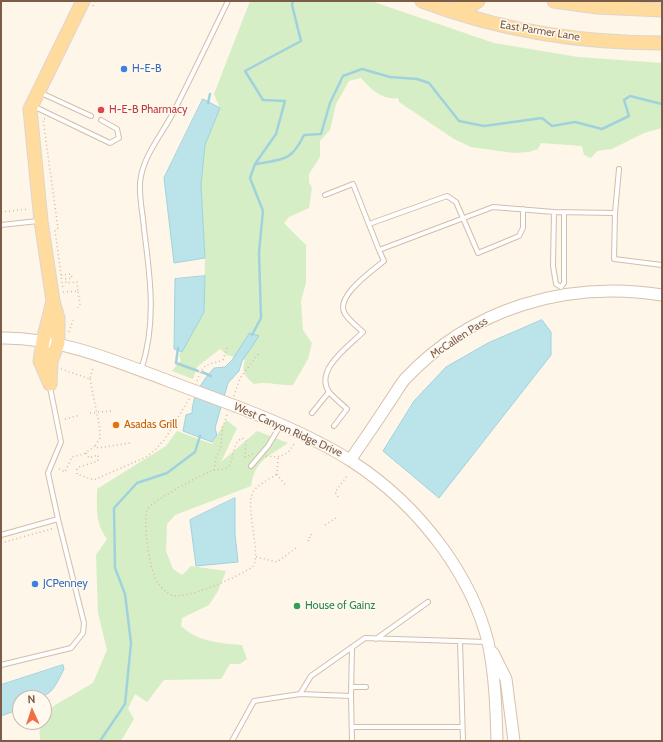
<!DOCTYPE html>
<html>
<head>
<meta charset="utf-8">
<style>
  body { margin:0 }
  #map { position:relative; width:663px; height:742px; overflow:hidden; background:#fef6e8; font-family:Cabin,sans-serif }
  canvas { display:block }
  .frame { position:absolute; inset:0; border:2px solid #7b5c49; pointer-events:none }
  .north { position:absolute; left:12px; top:690px; width:40px; height:40px; box-sizing:border-box; background:#fff9f0; border:1px solid #cabaad; border-radius:50%; rotate:357deg; font-size:11px; font-weight:700; line-height:16px; text-align:center; color:#7b5c49 }
  .north::after { content:''; display:block; margin:auto; width:14px; height:18px; background:#f06d45; clip-path:polygon(50% 0,100% 100%,50% 72%,0 100%) }
</style>
</head>
<body>
<div id="map">
<canvas width="663" height="742"></canvas>
<div class="frame"></div>
<div class="north">N</div>
</div>
<script>
const context = document.querySelector('canvas').getContext('2d');
context.lineJoin = 'round';
function fillPath(path, color) {
  context.fillStyle = color;
  context.fill(path, 'evenodd');
}
function strokePath(path, color, width, dash) {
  context.strokeStyle = color;
  context.lineWidth = width;
  context.lineCap = dash ? 'butt' : 'round';
  context.setLineDash(dash || []);
  context.stroke(path);
}
function write(font, color, halo, rows, align = 'center') {
  context.font = font + ' Cabin,sans-serif';
  context.lineWidth = 3;
  context.setLineDash([]);
  context.textBaseline = 'middle';
  context.strokeStyle = halo;
  context.fillStyle = color;
  for (const [text, x, y, turn = 0] of rows) {
    context.save();
    context.translate(x, y);
    context.rotate((+turn || 0) * Math.PI / 180);
    context.textAlign = isNaN(turn) ? turn : align;
    if (halo) context.strokeText(text, 0, 0);
    context.fillText(text, 0, 0);
    context.restore();
  }
}
const green = new Path2D(`
  M250,1H371L494,43L578,57L662,63V128L644,133L612,149L597,151L591,158L584,155L582,146L541,143L538,149L529,152L514,153L471,147L454,139L399,102L398,98C384,101 370,89 361,78L349,81L336,104L330,130L320,141V157L309,174V182L312,188L309,208L289,217L284,223L306,245V283L301,301L303,330L312,343L308,359L293,385C279,386 267,381 254,384C245,377 241,370 245,360L227,355L220,349L197,367L193,379L172,371L181,360L179,355L204,311L205,258L201,185L204,147L220,108L214,94Z
  M226,420L237,428L221,462L257,431L288,443C268,457 255,460 251,486L175,515L167,524L166,551L173,569L182,575L191,566L226,571L218,591L209,605L182,618L181,626C198,642 219,643 242,645L247,659L240,664H230L221,679L164,680L147,702L135,694L128,709L134,719L121,741H40L39,722H44V715L55,705L93,683L107,650L98,613L96,555L107,539C95,522 97,510 97,489L166,446L177,431L212,444Z`);
const water = new Path2D(`
  M203,99L220,108L205,145L201,185L205,258L174,263L164,178Z
  M205,276L204,312L182,352L174,349L175,279Z
  M542,320L551,332V355L439,498L383,451L414,401L446,367L488,343Z
  M250,333L259,336L242,361L239,371L228,383L215,428L217,435L212,442L183,431L186,415L192,413C192,396 203,380 214,368L225,367L232,360Z
  M235,498V534L238,562L196,566L190,520Z
  M63,665L64,669C51,695 50,698 20,698V709L1,716V685Z`);
const stream = new Path2D(`
  M208,103L210,94
  M256,164C283,159 291,162 304,135L321,134L330,103L343,76L362,69L390,77L417,79L429,83L459,121L484,126L542,118L552,126L575,122L602,129L629,116L624,100L630,96L662,104
  M252,335L261,318L259,252L263,211L250,178L255,164L276,134L285,101L263,100L245,71L301,41L292,5L293,1
  M178,348L176,363L198,371
  M202,372L211,376
  M100,741L125,704L131,643L125,594L115,568L114,508L137,483L167,473L195,452L200,436`);
const path = new Path2D(`
  M93,6L95,1
  M45,119H43L58,228L55,230L63,289
  M1,212L29,209
  M61,275L71,274L72,278L65,279L66,283L77,282L78,291
  M63,292L78,291L80,304L78,308
  M69,332L73,320
  M61,369L90,379L93,368
  M90,379L100,429V438L95,446L98,448L130,443
  M197,381C203,362 207,366 223,360L228,345
  M234,396L240,378L260,352
  M90,413L112,411
  M65,419L80,415
  M86,453L89,458L98,455V461L79,467L77,469V474L94,480L146,457L154,451L165,439L189,399
  M253,454L245,457L246,441L242,438C230,445 235,464 226,468C223,470 218,469 214,470C204,473 150,502 147,510C144,521 147,544 149,555C152,571 155,585 169,594C181,603 239,576 251,568C264,560 244,508 253,492C258,484 270,479 277,474
  M266,456C281,458 288,456 295,442
  M278,458L277,474L286,486
  M59,469L65,472L72,457L84,454L95,446
  M214,470L216,458L221,447L222,429L228,412
  M338,497L335,492L347,476
  M325,525L336,518
  M308,541L310,539L309,536L314,533
  M1,543L55,528
  M256,557L277,562L296,548`);
const lane = new Path2D(`
  M41,93L91,116
  M33,106L110,143L119,138L117,129L101,120
  M325,195L353,184L379,250L493,207L554,212L615,213L614,259L662,265
  M554,212L553,266L556,284L561,287L564,283V212
  M615,213L619,169
  M369,224L447,196L456,202L478,253L519,236L523,228V209
  M1,225L38,221
  M141,370C157,323 150,276 144,229C143,214 139,198 140,183C142,157 161,136 173,113C192,76 210,38 228,1
  M312,413L329,392
  M334,426L347,409C342,404 334,398 329,392C314,370 349,346 363,332C357,327 350,321 345,314C334,297 372,271 384,261L379,250
  M251,466L268,446L280,426
  M1,535L58,519L48,473L61,442L50,387
  M376,639L428,602
  M460,641L463,741
  M1,665L71,648L83,633L84,623L58,519
  M351,687H366
  M300,694L351,696L352,741
  M351,696L352,647
  M352,727H462
  M232,741L254,701L300,694L311,676L365,638L487,642`);
const secondary = new Path2D(`
  M1,338C58,337 113,360 166,380
  M238,407C324,440 387,472 442,547C463,576 479,606 488,642C495,675 496,707 497,741
  M351,459C363,441 376,423 388,404C394,396 399,386 405,379C472,308 566,280 662,295
  M493,653L506,679L514,741`);
const primary = new Path2D(`
  M422,1C498,30 581,43 662,43
  M554,1L597,7L662,10
  M452,9L467,8L478,1
  M53,301L41,221L30,109L83,1
  M53,301L58,318V343L51,361L50,384L40,361L43,341Z`);
const secondaryBridge = new Path2D(`
  M166,380L238,407`);
const markers = [
  [124,69,4,"#3f7fe0"],
  [101,110,4,"#e0444e"],
  [116,425,4,"#e8710a"],
  [35,584,4,"#3f7fe0"],
  [297,606,4,"#2e9e5b"]
];
const streetNames = [
  ["East Parmer Lane",540,31,9],
  ["McCallen Pass",459,338,-33],
  ["West Canyon Ridge Drive",288,430,24]
];
const shopNames = [
  ["H-E-B",132,69],
  ["JCPenney",43,584]
];
const healthNames = [
  ["H-E-B Pharmacy",109,110]
];
const foodNames = [
  ["Asadas Grill",124,425]
];
const leisureNames = [
  ["House of Gainz",305,606]
];
fillPath(green, '#d5eec5');
fillPath(water, '#bae3ea');
strokePath(water, '#a0d2dd', 1);
strokePath(stream, '#a0d2dd', 2.5);
strokePath(lane, '#d2beac', 6);
strokePath(secondary, '#d8c0ac', 13);
strokePath(primary, '#ddd5d0', 15);
strokePath(path, '#dcb8a0', 1.5, [1, 3]);
strokePath(lane, '#fff', 4);
strokePath(secondary, '#fff', 11);
strokePath(primary, '#ffdc9e', 13);
strokePath(secondaryBridge, '#d8c0ac', 13, []);
strokePath(secondaryBridge, '#fff', 11);
for (const [x, y, r, color] of markers) {
  const dot = new Path2D();
  dot.arc(x, y, r, 0, 2 * Math.PI);
  context.fillStyle = color;
  context.fill(dot);
  strokePath(dot, '#fff9f0', 1.5);
}
write('11px', '#7b5c49', '#fff9f0', streetNames);
write('11px', '#366cbe', '#fff9f0', shopNames, 'left');
write('11px', '#be3a42', '#fff9f0', healthNames, 'left');
write('11px', '#c56008', '#fff9f0', foodNames, 'left');
write('11px', '#27864d', '#fff9f0', leisureNames, 'left');
</script>
</body>
</html>
